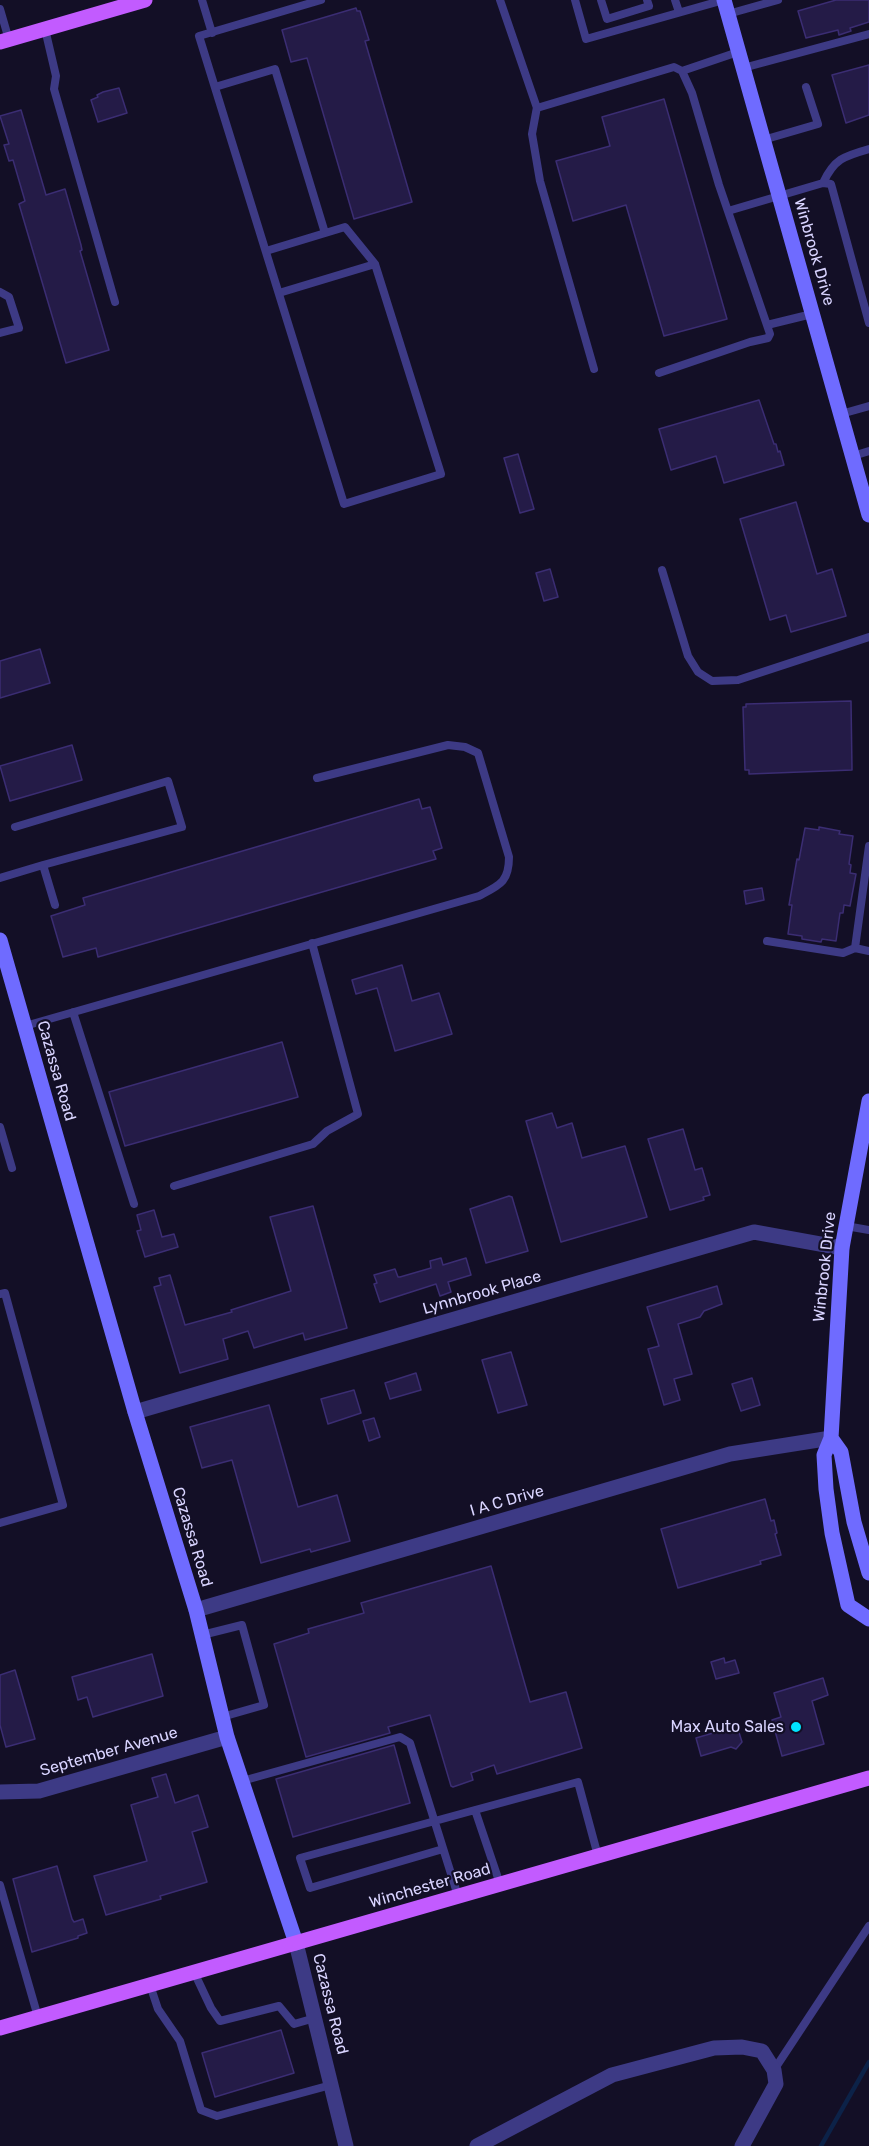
<!DOCTYPE html>
<html>
<head>
<meta charset="utf-8">
<style>
  body { margin:0 }
  canvas { display:block; background:#130f26 }
</style>
</head>
<body>
<canvas width="869" height="2146"></canvas>
<script>
const context = document.querySelector('canvas').getContext('2d');
context.lineJoin = 'round';
function strokePath(path, color, width, dash) {
  context.strokeStyle = color;
  context.lineWidth = width;
  context.lineCap = dash ? 'butt' : 'round';
  context.setLineDash(dash || []);
  context.stroke(path);
}
function fillPath(path, color) {
  context.fillStyle = color;
  context.fill(path, 'evenodd');
}
function write(font, color, halo, rows, align = 'center') {
  context.font = font + ' Rubik,sans-serif';
  context.lineWidth = 4.5;
  context.setLineDash([]);
  context.textBaseline = 'middle';
  context.strokeStyle = halo;
  context.fillStyle = color;
  for (const [text, x, y, turn = 0] of rows) {
    context.save();
    context.translate(x, y);
    context.rotate((+turn || 0) * Math.PI / 180);
    context.textAlign = isNaN(turn) ? turn : align;
    if (halo) context.strokeText(text, 0, 0);
    context.fillText(text, 0, 0);
    context.restore();
  }
}
const stream = new Path2D(`
  M821,2146L869,2062`);
const building = new Path2D(`
  M836,0H869V22L850,28L851,31L839,35L838,30L806,38L798,11Z
  M356,8L357,11H360L369,40L365,41L412,202L354,219L307,58L291,62L282,30Z
  M869,65V115L846,123L832,75Z
  M119,88L127,113L98,122L91,100L98,97L97,95L103,92Z
  M664,99L727,319L664,336L626,205L573,221L556,161L610,146L602,117Z
  M21,110L46,195L65,189L81,245L82,250L80,251L109,350L66,363L19,204L25,201L13,160L9,161L4,145L9,144L0,116Z
  M759,400L774,444H776L778,452L780,451L784,465L724,483L716,456L671,470L659,429Z
  M518,454L534,509L520,513L504,458Z
  M796,502L817,574L832,569L846,616L791,632L786,615L770,620L740,519Z
  M550,569L558,597L544,601L536,573Z
  M40,649L50,683L0,698V661Z
  M851,701L852,770L749,774V770H745L743,707H746V704Z
  M72,745L82,780L10,801L0,766Z
  M419,799L422,809L430,807L442,848L433,851L436,859L98,957L96,948L63,957L51,916L85,905L83,898Z
  M819,827L840,831L839,834L853,836L849,864L851,865L850,873L856,874L850,906L844,905L843,913H840L836,941L822,939L821,942L802,939V936L788,934L792,905H789L797,859L799,860L805,828L819,830Z
  M762,888L764,900L746,904L744,891Z
  M402,965L412,1001L439,993L452,1034L395,1051L377,988L356,994L352,980Z
  M282,1042L298,1097L125,1146L109,1092Z
  M552,1113L557,1128L572,1123L582,1158L625,1146L647,1217L561,1242L526,1121Z
  M683,1129L695,1170L702,1168L710,1195L703,1197L704,1200L670,1210L648,1139Z
  M509,1196L512,1197L528,1251L486,1263L470,1209Z
  M313,1206L347,1328L305,1340L303,1333L254,1348L248,1331L223,1339L228,1359L180,1373L154,1287L161,1285L159,1278L170,1275L185,1325L232,1312L231,1310L291,1291L270,1217Z
  M154,1210L162,1237L174,1234L178,1247L145,1257L137,1231L141,1230L137,1215Z
  M441,1258L443,1265L466,1258L471,1275L448,1282L451,1292L440,1296L436,1284L380,1302L374,1284L377,1283L374,1275L395,1269L398,1277H400L431,1268L430,1261Z
  M717,1286L722,1304L704,1311L700,1317L678,1324L692,1374L674,1379L680,1400L664,1405L648,1349L659,1346L647,1307Z
  M511,1352L527,1405L498,1413L482,1360Z
  M416,1373L421,1390L390,1399L385,1383Z
  M752,1378L760,1405L741,1411L732,1384Z
  M354,1390L361,1413L328,1424L321,1399Z
  M269,1405L298,1507L337,1495L350,1541L311,1552L310,1549L261,1563L232,1460L202,1468L190,1427Z
  M374,1418L380,1437L369,1441L363,1421Z
  M765,1499L771,1521L774,1520L777,1533L775,1534L781,1555L760,1561L761,1564L678,1588L661,1529Z
  M491,1566L530,1702L566,1692L582,1748L497,1774L494,1765L471,1773L473,1780L453,1787L451,1786L430,1715L388,1727L390,1733L306,1757L274,1644L309,1633L308,1629L364,1613L361,1603Z
  M152,1654L163,1696L93,1717L87,1697L78,1700L72,1677Z
  M724,1658L725,1663L735,1660L739,1673L716,1679L711,1662Z
  M15,1670L35,1739L6,1747L0,1725V1675Z
  M823,1678L828,1695L812,1701L824,1744L782,1756L772,1720L781,1717L774,1693Z
  M737,1726L742,1742L736,1749L731,1747L701,1756L696,1738Z
  M394,1745L410,1803L293,1837L276,1779Z
  M166,1774L175,1803L198,1795L208,1827L192,1832L207,1882L160,1896L161,1899L106,1915L94,1876L147,1861L131,1805L158,1797L152,1778Z
  M57,1866L72,1919L74,1922L83,1919L87,1933L78,1936V1938L32,1952L13,1879Z
  M281,2030L294,2073L215,2097L202,2053Z`);
const lane = new Path2D(`
  M202,0L212,33
  M500,0L537,108L674,67L682,71L692,93L719,185L770,334L768,338L750,342L659,373
  M575,0L586,39L724,0
  M601,0L607,19L649,6L647,0
  M675,0L679,12
  M0,9L9,40
  M728,14L778,0
  M45,29L56,76L54,89L115,302
  M743,68L869,34
  M682,71L738,52
  M215,87L275,69L325,233
  M537,107L532,134L540,181L594,369
  M763,140L818,124L806,87
  M823,183C834,159 844,156 869,149
  M728,211L823,183L831,184L869,323
  M266,251L345,227L375,264
  M0,292L9,297L19,328L0,333
  M279,293L375,264L441,474L344,504L199,36L321,0
  M767,325L812,314
  M841,414L869,406
  M853,456L869,451
  M662,570L688,656L698,672L712,681L738,680L869,637
  M15,827L168,781L182,827L43,865
  M869,846L855,948L869,951
  M0,878L43,865L55,905
  M767,941L843,953L855,948
  M73,1012L134,1204
  M25,1026L479,896C500,885 509,882 509,857L478,753L465,747L448,745L317,778
  M0,1127L12,1168
  M174,1186L313,1144L327,1131L358,1114L312,943
  M846,1226L869,1230
  M0,1294L5,1293L63,1505L0,1523
  M202,1635L242,1625L264,1705L222,1717
  M242,1781L400,1737L410,1743L458,1896
  M475,1810L578,1782L598,1856
  M443,1849L310,1888L300,1858L475,1810L500,1884
  M0,1885L38,2017
  M194,1972L211,2008L220,2021L279,2006L294,2024L315,2018
  M150,1985L158,2009L180,2041L201,2110L217,2116L331,2085
  M774,2070L869,1926`);
const street = new Path2D(`
  M135,1412L754,1232L842,1248
  M196,1610L730,1454L831,1438
  M0,1792L39,1791L227,1737
  M296,1943L346,2146
  M477,2146L612,2075L714,2048L742,2047L762,2051L774,2070L776,2084L742,2146`);
const secondary = new Path2D(`
  M724,0L869,515
  M0,940L135,1412L196,1610L227,1737L296,1943
  M831,1438L841,1452L854,1522L869,1573
  M869,1619L848,1605L832,1533L826,1489L824,1455L831,1438L842,1248L869,1101`);
const primary = new Path2D(`
  M0,42L145,0
  M0,2028L869,1778`);
const markers = [
  [796,1727,6,"#00e5ff"]
];
const streetNames = [
  ["Winbrook Drive",814,252,74],
  ["Cazassa Road",56,1071,74],
  ["Winbrook Drive",825,1267,-84],
  ["Lynnbrook Place",482,1293,-16],
  ["I A C Drive",507,1501,-16],
  ["Cazassa Road",192,1537,73],
  ["September Avenue",109,1752,-16],
  ["Winchester Road",430,1886,-16],
  ["Cazassa Road",330,2004,76]
];
const poiNames = [
  ["Max Auto Sales",784,1727]
];
strokePath(stream, '#0c2248', 4.5);
fillPath(building, '#241b47');
strokePath(building, '#3b2d73', 1.5);
strokePath(lane, '#3d3a85', 8);
strokePath(street, '#3d3a85', 15);
strokePath(secondary, '#6f6bff', 15);
strokePath(primary, '#c25bff', 15);
for (const [x, y, r, color] of markers) {
  const dot = new Path2D();
  dot.arc(x, y, r, 0, 2 * Math.PI);
  context.fillStyle = color;
  context.fill(dot);
  strokePath(dot, '#130f26', 2);
}
write('16px', '#d9d4ff', '#130f26', streetNames);
write('16px', '#d9d4ff', '#130f26', poiNames, 'right');
</script>
</body>
</html>
